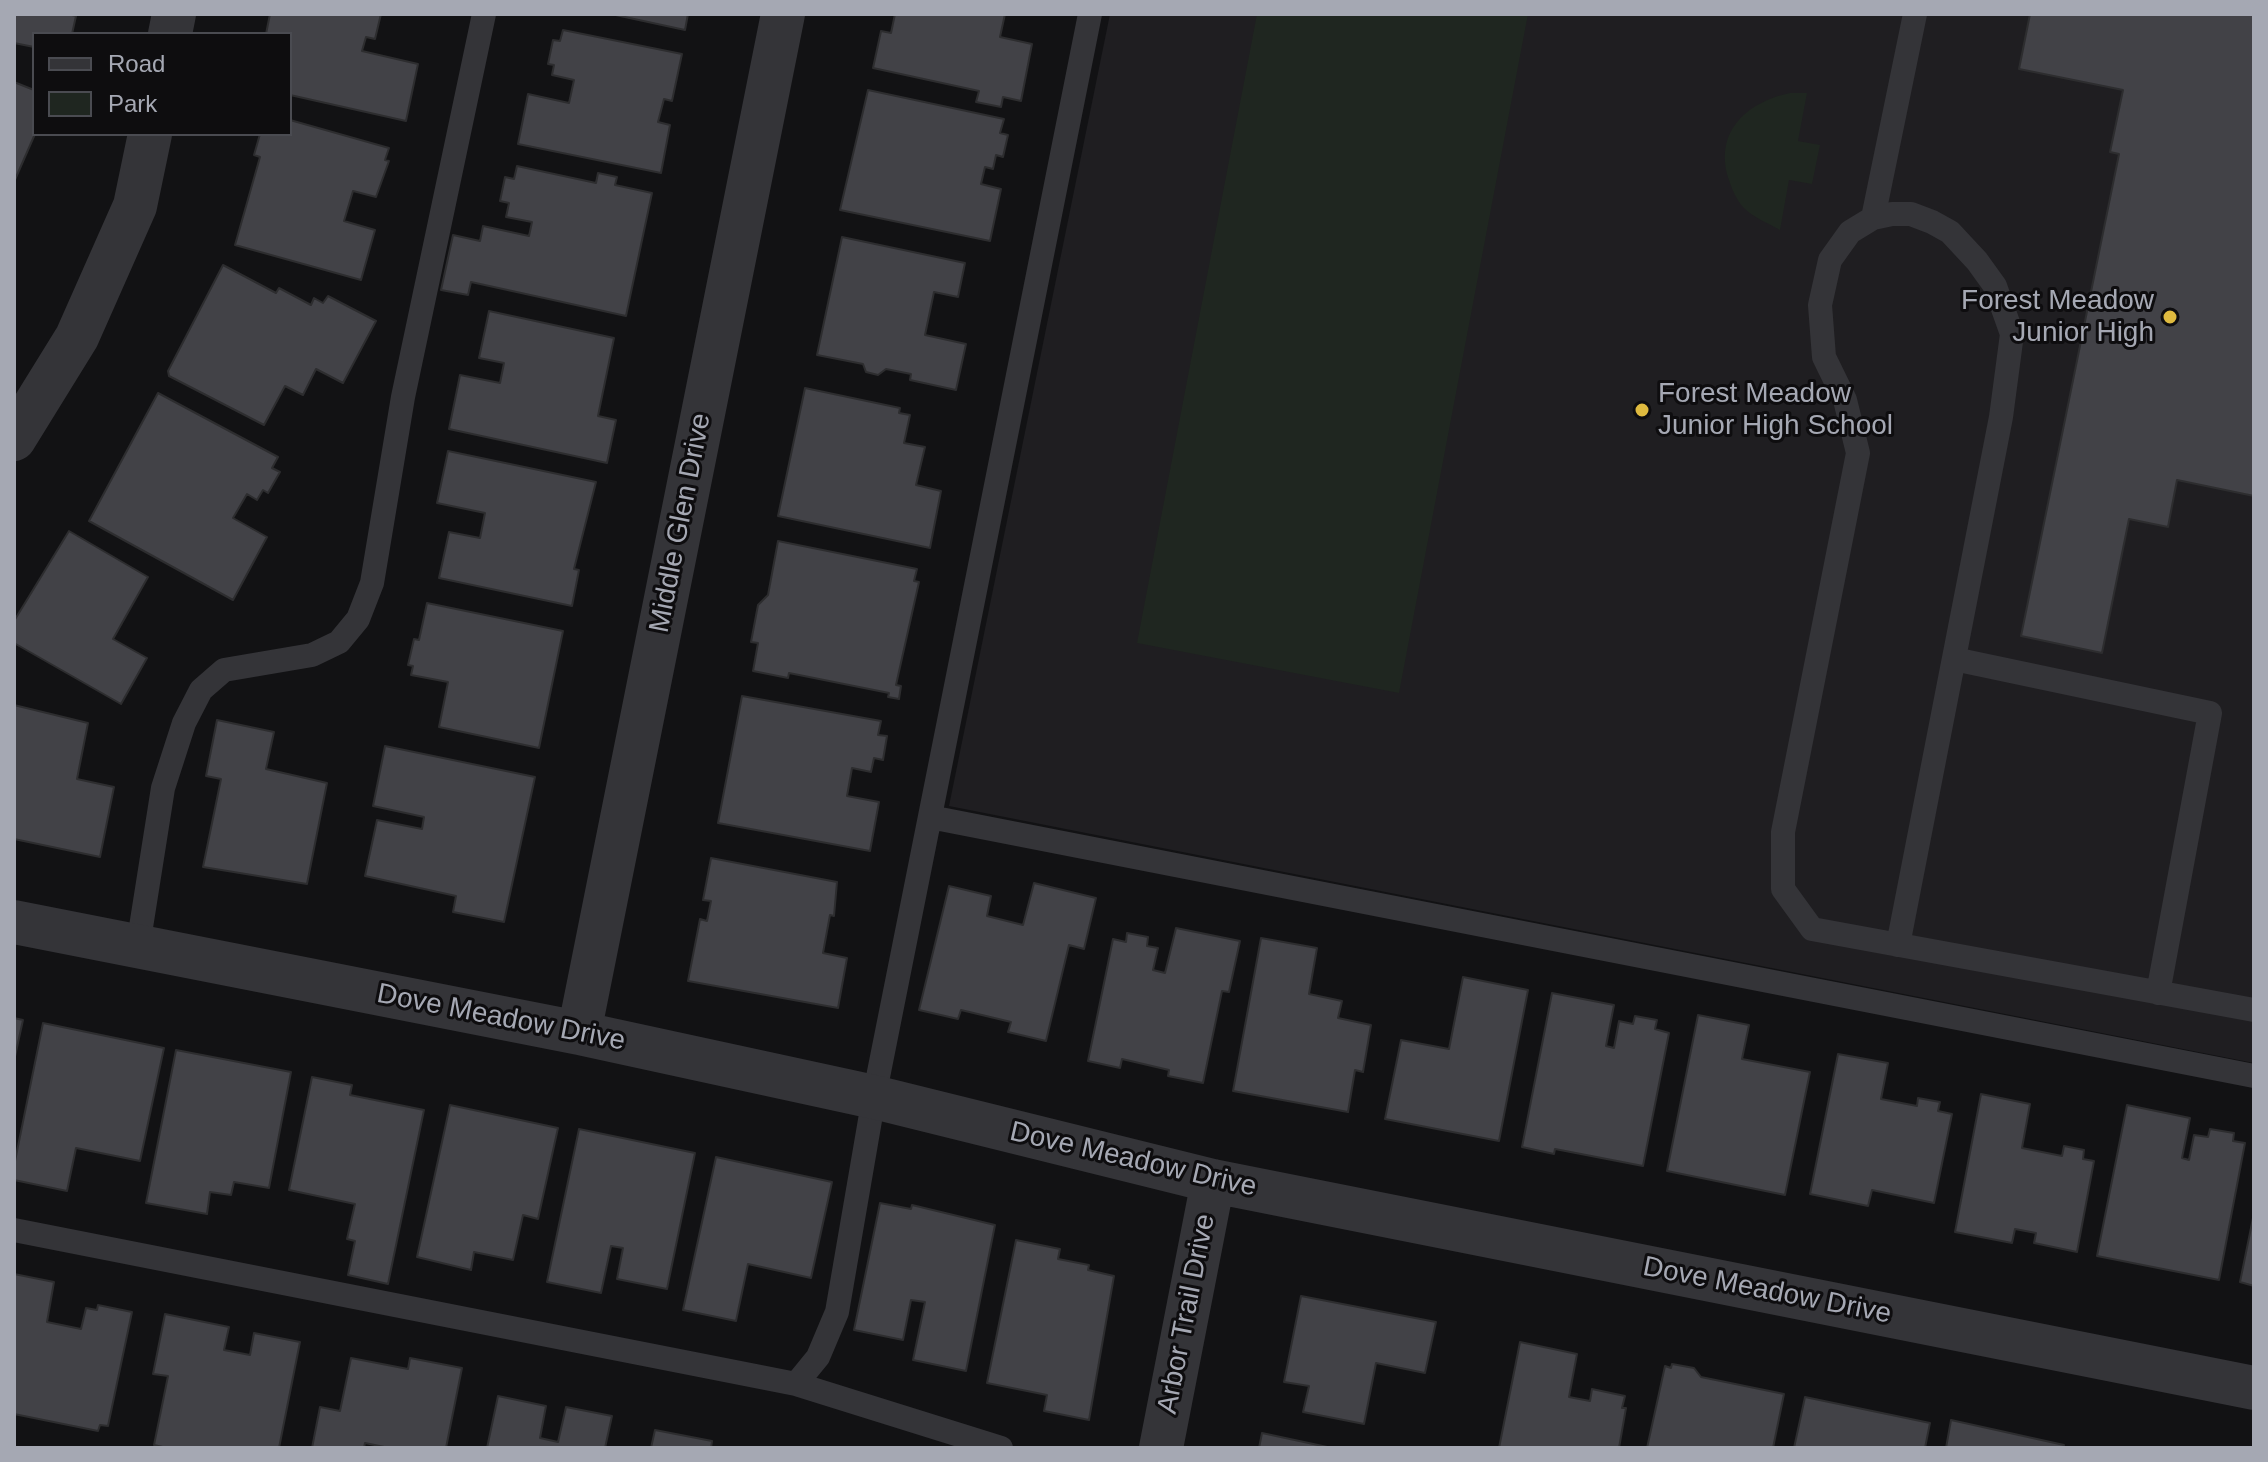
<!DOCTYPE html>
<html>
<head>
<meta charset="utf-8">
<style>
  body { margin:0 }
  #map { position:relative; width:2268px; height:1462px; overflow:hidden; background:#121214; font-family:Arial,sans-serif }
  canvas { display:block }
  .frame { position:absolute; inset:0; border:16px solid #a5a8b3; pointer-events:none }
  .legend { position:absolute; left:32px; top:32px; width:260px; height:104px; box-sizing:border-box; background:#0e0d0f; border:2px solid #4a4b51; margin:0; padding:10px 14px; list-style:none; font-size:24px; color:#a5a8b3 }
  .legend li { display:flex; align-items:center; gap:16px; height:40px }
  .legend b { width:40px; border:2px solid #4a4b51 }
</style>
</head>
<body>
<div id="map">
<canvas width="2268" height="1462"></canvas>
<div class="frame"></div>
<ul class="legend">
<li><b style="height:10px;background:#343438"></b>Road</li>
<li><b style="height:22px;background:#1f2620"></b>Park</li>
</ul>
</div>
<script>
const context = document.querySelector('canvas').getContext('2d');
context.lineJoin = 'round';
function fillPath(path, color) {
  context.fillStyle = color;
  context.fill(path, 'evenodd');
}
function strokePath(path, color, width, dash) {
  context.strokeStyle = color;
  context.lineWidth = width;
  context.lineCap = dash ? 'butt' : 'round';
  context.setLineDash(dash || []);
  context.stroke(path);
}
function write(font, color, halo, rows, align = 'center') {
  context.font = font + ' Arial,sans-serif';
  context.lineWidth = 6;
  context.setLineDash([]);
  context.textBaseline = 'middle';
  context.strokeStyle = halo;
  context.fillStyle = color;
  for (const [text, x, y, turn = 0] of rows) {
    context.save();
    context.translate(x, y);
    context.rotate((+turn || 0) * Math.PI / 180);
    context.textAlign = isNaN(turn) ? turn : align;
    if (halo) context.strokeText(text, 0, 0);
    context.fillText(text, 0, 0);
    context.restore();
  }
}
const built = new Path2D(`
  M1110,14H2254V1063L949,806Z`);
const green = new Path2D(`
  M1257,14H1528L1399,693L1137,643Z
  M1790,93H1807L1798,141L1820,145L1812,184L1789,180L1780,230C1768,223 1752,217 1743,207C1736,199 1732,189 1729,180C1713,132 1747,102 1790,93Z`);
const building = new Path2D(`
  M14,14H68L76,16L72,34H34V47L14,43Z
  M270,14H381L375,39L366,37L362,51L418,64L406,121L290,95V34H266Z
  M611,14H688L685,30Z
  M895,14H1005L1000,37L1032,44L1021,101L1003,97L1001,107L976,102L979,91L873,68L881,31L891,33Z
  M2030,14H2254V496L2177,480L2168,527L2129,519L2102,653L2021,636L2119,154L2110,152L2123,90L2019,69Z
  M563,30L682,54L672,101L664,99L658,122L670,125L661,173L518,144L528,94L569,103L574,80L552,75L554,65L548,64L553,40L560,41Z
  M14,82L34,90L35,134L14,182Z
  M868,90L1004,119L1000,133L1008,135L1003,157L996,155L993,169L985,167L981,184L1001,189L990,241L840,210Z
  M290,120L389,148L385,160L389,161L376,197L353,191L344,221L375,230L361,280L235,245L260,157L254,155L260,134H290Z
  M517,166L596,183L598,173L617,177L615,185L652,193L626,316L471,282L468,295L441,290L453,235L480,241L483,226L529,236L532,222L506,217L509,203L500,201L505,177L514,179Z
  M842,237L965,263L958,297L934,292L925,335L966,344L956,390L910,380L911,374L886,369L878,375L866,372L863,364L817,355Z
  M223,265L276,293L279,288L311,305L314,298L323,303L328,296L376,321L343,383L316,369L303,395L285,386L264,425L169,376L168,371Z
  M489,311L614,338L598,416L616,420L607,463L449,429L460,375L500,383L504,363L479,358Z
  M805,388L900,408L899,413L910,415L904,443L925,447L916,485L941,491L930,548L778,516Z
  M158,393L278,457L272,468L280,472L268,493L263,490L257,500L247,494L233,518L267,537L233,600L89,521Z
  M448,451L596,482L574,569L579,570L572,606L439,578L449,532L480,538L485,513L437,503Z
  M69,531L148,577L113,639L147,658L121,704L14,643V621Z
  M778,541L917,569L914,581L919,582L896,685L901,686L899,699L888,697L889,693L789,673L788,678L753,671L758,643L751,642L758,605L768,595Z
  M427,603L563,631L539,748L439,727L448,682L411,675L413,666L408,665L414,639L419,640Z
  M742,696L881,721L878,735L887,736L883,760L874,758L871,772L852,768L847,796L879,802L870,851L718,823Z
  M14,705L88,723L77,779L114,787L100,857L14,839Z
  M217,720L274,732L266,769L327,783L307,884L203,867L221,779L206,776Z
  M385,746L535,777L504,922L453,912L456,896L365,876L377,820L422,829L424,817L373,806Z
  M711,858L837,882L834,916L830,915L823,953L847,958L838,1008L688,981L700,919L707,921L711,901L703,900Z
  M1034,883L1096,898L1084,949L1069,945L1046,1041L1008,1032L1011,1022L961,1010L958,1019L919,1010L949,886L991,896L987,916L1023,925Z
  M1176,928L1240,941L1229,992L1222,991L1203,1083L1168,1076L1169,1070L1122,1059L1120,1068L1088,1061L1113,939L1126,942L1127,933L1148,937L1147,946L1158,948L1153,970L1165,973Z
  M1261,938L1317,948L1309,994L1342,1001L1338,1018L1371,1025L1363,1072L1355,1070L1348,1112L1233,1091Z
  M1463,977L1528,990L1499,1141L1385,1119L1401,1040L1449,1049Z
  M1552,993L1614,1005L1606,1046L1614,1048L1619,1021L1633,1024L1635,1016L1657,1020L1655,1029L1669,1033L1643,1166L1555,1149L1554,1154L1522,1147Z
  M1698,1015L1749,1025L1742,1059L1810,1072L1785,1195L1667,1171Z
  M14,1018L23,1020L14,1061Z
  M43,1023L164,1048L140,1161L76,1148L67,1191L14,1180V1166Z
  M176,1050L291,1072L269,1188L234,1182L231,1195L210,1192L207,1214L146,1203Z
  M1838,1054L1888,1063L1881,1099L1917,1106L1918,1098L1940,1102L1938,1111L1952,1114L1934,1203L1872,1190L1868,1206L1810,1194Z
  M312,1077L352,1085L350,1095L424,1110L388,1284L348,1275L355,1241L347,1239L355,1204L289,1190Z
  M1981,1094L2030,1104L2022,1148L2062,1156L2064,1146L2084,1150L2083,1159L2094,1161L2077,1252L2034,1243L2036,1233L2015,1229L2012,1243L1955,1232Z
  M450,1105L558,1128L538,1219L523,1215L513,1260L474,1252L471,1270L417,1257Z
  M2127,1105L2190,1118L2182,1158L2189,1160L2194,1135L2208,1137L2210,1129L2234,1133L2233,1141L2245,1143L2219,1280L2097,1256Z
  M579,1129L695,1153L667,1289L617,1279L623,1248L611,1246L601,1293L547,1282Z
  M716,1157L832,1182L811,1278L748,1264L736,1321L683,1310Z
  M880,1203L911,1209L912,1205L995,1225L966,1371L913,1360L925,1302L911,1300L903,1340L854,1330Z
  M2254,1213V1286L2240,1282Z
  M1016,1240L1060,1249L1058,1259L1089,1265L1088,1270L1114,1276L1089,1420L1044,1411L1047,1395L987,1383Z
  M14,1274L54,1282L47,1322L81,1329L86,1308L97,1310L98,1305L132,1312L108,1426L100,1425L98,1431L14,1414Z
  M1301,1296L1436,1322L1425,1373L1376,1363L1364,1424L1303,1412L1309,1386L1284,1382Z
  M165,1314L229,1327L224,1350L250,1355L254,1333L300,1342L279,1448H167L154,1445L168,1376L153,1374Z
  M1520,1342L1577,1354L1569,1397L1590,1401L1592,1389L1625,1396L1622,1408H1626L1619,1448H1499Z
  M351,1358L408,1369L410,1358L462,1368L446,1448H389L365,1443L364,1448H312L320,1407L340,1411Z
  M1672,1364L1694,1368L1701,1377L1784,1394L1773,1448H1647L1665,1366L1671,1368Z
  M498,1396L546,1406L540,1438L558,1442L566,1407L612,1416L605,1448H487Z
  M1805,1397L1930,1423L1925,1448H1794Z
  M1951,1420L2064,1445L2063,1448H1946Z
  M655,1430L712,1441L711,1448H651Z
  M1262,1433L1332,1448H1259Z`);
const service = new Path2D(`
  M1873,218L1915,14
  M1954,659L2210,713L2158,993
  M930,817L2254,1076
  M1898,945L2001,417L2012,334L1995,286L1977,261L1950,232L1932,222L1911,214H1892L1873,218L1850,232L1830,260L1820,305L1824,357L1845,400L1858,453L1783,832V889L1812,929L2254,1010
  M138,946L163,788L184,723L201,690L224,670L312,655L339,642L358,619L372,583L403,397L484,14
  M14,1230L796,1384L1001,1448
  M796,1384L818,1357L837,1312L874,1097L1090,14`);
const minor = new Path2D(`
  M170,34L174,14
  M14,439L77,337L135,206L150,134
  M14,922L579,1033L874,1097L1213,1181L2254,1388
  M579,1033L783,14
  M1161,1448L1213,1181`);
const markers = [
  [2170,317,8,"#dfba3f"],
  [1642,410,8,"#dfba3f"]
];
const poiNames = [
  ["Forest Meadow",2154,301],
  ["Junior High",2154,333],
  ["Forest Meadow",1658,394,"left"],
  ["Junior High School",1658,426,"left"]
];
const streetNames = [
  ["Middle Glen Drive",681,523,-79],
  ["Dove Meadow Drive",501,1018,11],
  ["Dove Meadow Drive",1133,1160,13],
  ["Dove Meadow Drive",1767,1291,11],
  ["Arbor Trail Drive",1187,1314,-79]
];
fillPath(built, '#1f1e21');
fillPath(green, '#1f2620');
fillPath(building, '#424247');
strokePath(building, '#2d2d2f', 2);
strokePath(service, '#343438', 24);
strokePath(minor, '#343438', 44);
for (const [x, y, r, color] of markers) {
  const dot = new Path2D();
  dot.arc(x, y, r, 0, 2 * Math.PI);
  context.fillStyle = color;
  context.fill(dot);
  strokePath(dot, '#0e0d0f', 3);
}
write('28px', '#a5a8b3', '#0e0d0f', poiNames, 'right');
write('28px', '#a5a8b3', '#0e0d0f', streetNames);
</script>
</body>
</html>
